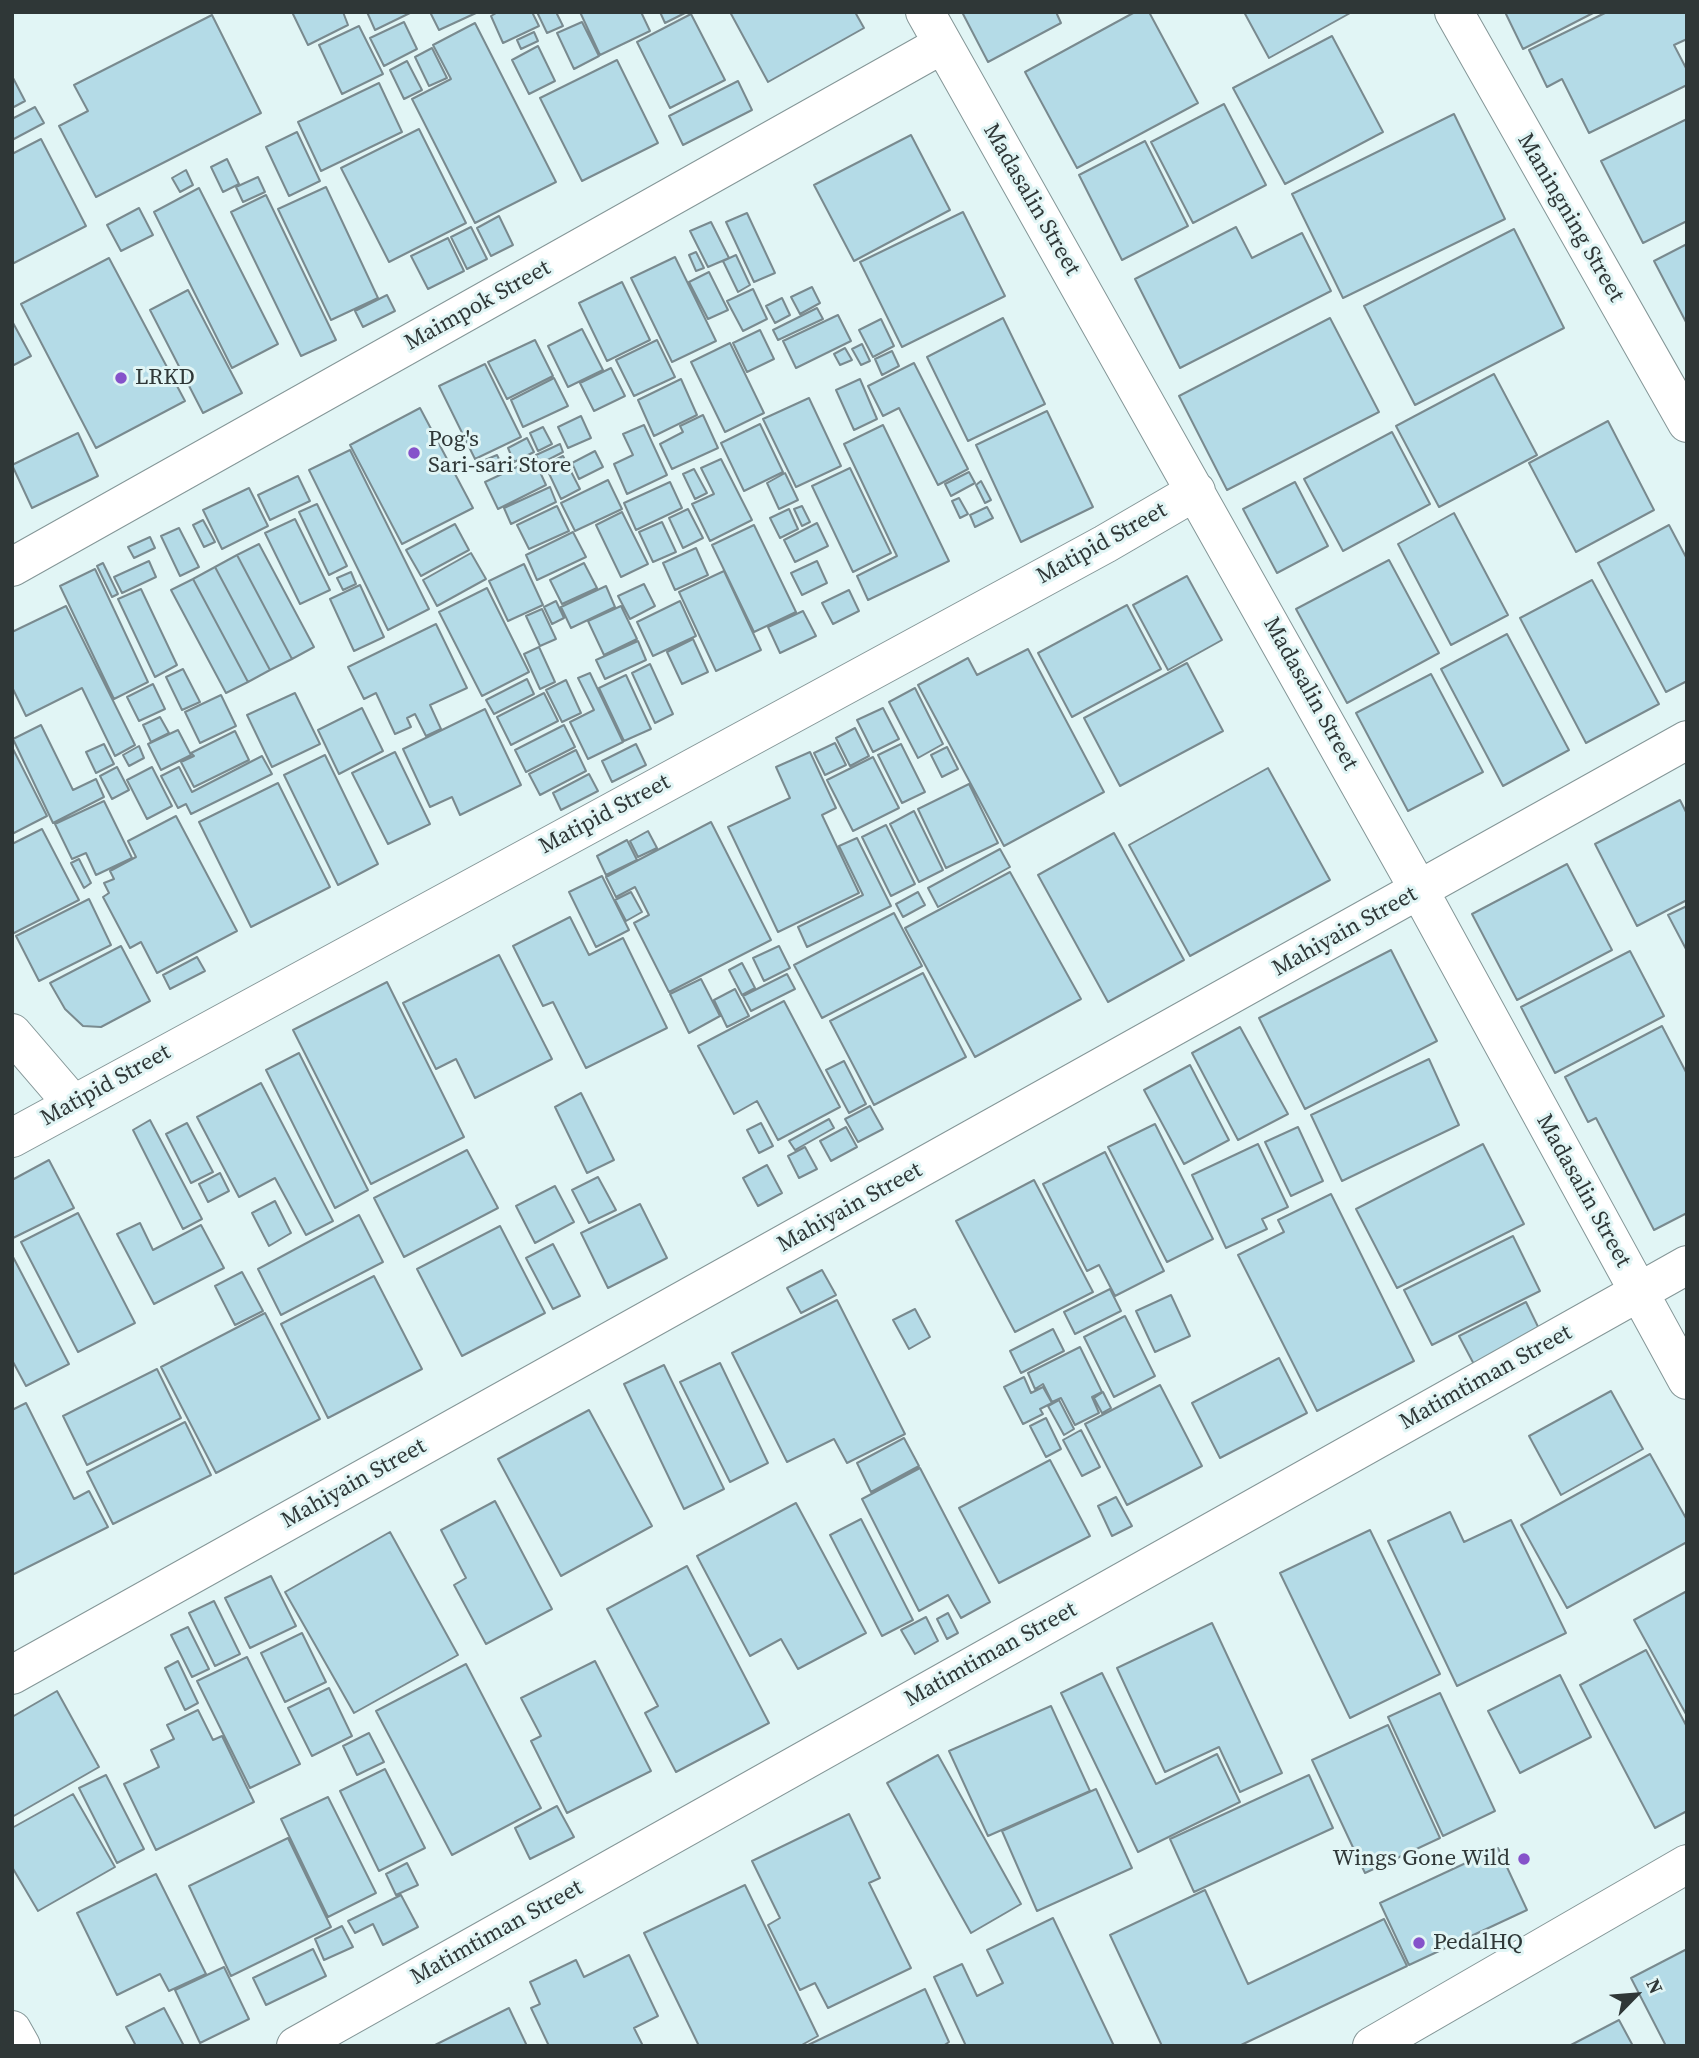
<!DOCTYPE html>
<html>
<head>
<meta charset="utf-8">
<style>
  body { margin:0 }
  #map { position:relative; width:1699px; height:2058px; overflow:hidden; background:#e1f5f5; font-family:"Source Serif 4",serif }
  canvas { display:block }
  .frame { position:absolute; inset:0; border:14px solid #2f3737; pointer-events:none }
  .north { position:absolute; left:1601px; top:1960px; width:70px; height:70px; -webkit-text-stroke:5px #e1f5f5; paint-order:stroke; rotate:65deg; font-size:19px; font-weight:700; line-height:28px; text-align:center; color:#2f3737 }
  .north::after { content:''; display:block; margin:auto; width:24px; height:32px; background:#2f3737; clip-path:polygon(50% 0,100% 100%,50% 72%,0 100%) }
</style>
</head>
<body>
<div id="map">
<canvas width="1699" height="2058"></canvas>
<div class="frame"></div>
<div class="north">N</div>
</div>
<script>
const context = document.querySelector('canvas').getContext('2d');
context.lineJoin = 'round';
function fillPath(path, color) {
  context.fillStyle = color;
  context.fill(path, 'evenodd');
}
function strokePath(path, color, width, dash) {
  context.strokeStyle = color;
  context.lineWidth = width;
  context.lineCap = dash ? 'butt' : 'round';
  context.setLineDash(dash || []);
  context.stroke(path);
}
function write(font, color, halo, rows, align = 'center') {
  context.font = font + ' "Source Serif 4",serif';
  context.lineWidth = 6;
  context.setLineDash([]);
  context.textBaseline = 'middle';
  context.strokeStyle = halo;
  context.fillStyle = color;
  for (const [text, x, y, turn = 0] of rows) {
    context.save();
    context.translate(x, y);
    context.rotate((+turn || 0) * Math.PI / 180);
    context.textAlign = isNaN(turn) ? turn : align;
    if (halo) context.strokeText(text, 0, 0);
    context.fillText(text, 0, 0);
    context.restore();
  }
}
const building = new Path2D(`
  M292,12H343L348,25L308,45Z
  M367,12H412L375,30Z
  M430,12H475L476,13L439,30Z
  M498,12H532L539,26L503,43L491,16Z
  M537,12H556L563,26L547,33Z
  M580,12H641L650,31L600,55Z
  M660,12H687L665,23Z
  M730,12H855L864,28L768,82Z
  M962,12H1056L1061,23L988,62Z
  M1135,12H1149L1198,103L1077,168L1025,72Z
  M1244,12H1352L1269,58Z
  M1505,12H1595L1523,49Z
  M1607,12H1687V39L1674,45L1687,70V85L1589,133L1562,79L1547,87L1529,50Z
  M691,14L725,80L670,108L637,42Z
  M212,15L261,113L96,197L59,126L88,111L74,85Z
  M404,22L417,49L384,66L370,38Z
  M582,22L599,56L574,69L557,33Z
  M475,23L556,182L475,223L412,99L451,79L433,45Z
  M359,26L383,74L342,94L319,45Z
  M534,32L538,41L521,49L517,40Z
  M1332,36L1383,132L1285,184L1233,88Z
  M538,46L555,81L529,94L512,60Z
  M432,48L447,78L429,86L415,57Z
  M617,60L658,143L582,181L540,98Z
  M407,61L422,90L404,99L390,70Z
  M12,76L25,101L12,108Z
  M738,81L752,110L683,145L669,116Z
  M379,83L402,132L321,171L298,122Z
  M1224,104L1266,185L1193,223L1151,142Z
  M35,107L44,123L12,140V119Z
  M1454,114L1505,219L1343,298L1292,194Z
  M1687,119V221L1643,243L1601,161Z
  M419,129L466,223L389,262L341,168Z
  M297,132L320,181L289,196L266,147Z
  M911,135L950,210L854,261L814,185Z
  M41,139L86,226L12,264V154Z
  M1145,141L1188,226L1122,260L1079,175Z
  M227,159L239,184L223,192L211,167Z
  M186,170L193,185L180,192L172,178Z
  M258,177L265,192L243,202L236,187Z
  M326,187L378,298L331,320L278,209Z
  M199,188L278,344L232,368L154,212Z
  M266,195L336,340L301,356L231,212Z
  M139,208L153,235L121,251L107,225Z
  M963,212L1005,296L902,347L860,262Z
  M747,213L775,273L754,282L726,222Z
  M499,216L513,245L491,256L477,228Z
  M711,222L729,258L708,267L690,231Z
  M471,227L487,259L467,269L451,237Z
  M1236,227L1252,258L1302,233L1331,291L1180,368L1135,279Z
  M1514,229L1564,328L1415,405L1364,306Z
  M448,238L464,271L428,289L411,256Z
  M1687,244V324L1654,261Z
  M696,252L704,268L696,271L689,255Z
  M736,255L750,285L738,292L723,261Z
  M675,257L716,341L672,362L631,278Z
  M109,258L185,401L96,448L21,304Z
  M709,272L728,310L708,319L689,282Z
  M622,282L650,340L607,361L579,303Z
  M812,287L820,303L800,314L791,297Z
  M753,289L767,319L743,331L727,301Z
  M188,290L242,393L203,413L150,310Z
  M387,295L395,311L363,327L355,311Z
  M782,298L790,315L775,323L766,306Z
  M817,308L823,319L778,340L773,330Z
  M838,315L851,341L796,368L783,341Z
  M1003,318L1045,404L968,441L927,357Z
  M1330,318L1379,412L1227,490L1179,396Z
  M881,319L894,346L873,357L859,330Z
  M12,321L31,356L12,366Z
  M582,329L603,370L568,387L548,346Z
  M760,330L774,359L747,372L733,343Z
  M535,340L553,376L507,399L488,362Z
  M657,340L675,377L634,396L616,360Z
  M730,343L764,413L725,432L691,362Z
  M862,344L870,361L861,365L852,349Z
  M845,348L852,360L840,365L834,354Z
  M892,351L899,366L882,375L875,359Z
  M914,363L968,469L938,485L899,408L883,416L868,386Z
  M485,364L521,437L475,459L439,386Z
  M611,368L625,396L594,411L580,383Z
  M1494,374L1537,455L1439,507L1396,426Z
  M554,378L568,406L523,427L511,400Z
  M681,379L697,415L654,436L638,400Z
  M860,379L877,419L854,430L836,390Z
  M809,398L841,466L796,487L763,419Z
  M420,408L473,508L402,544L350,445Z
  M1047,411L1093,507L1021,542L976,445Z
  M703,415L718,448L672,469L660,444L683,432L680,426Z
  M581,416L591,438L568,448L558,427Z
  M1608,421L1654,510L1576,552L1529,463Z
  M760,424L783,472L744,491L721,443Z
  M644,425L667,475L627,494L614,464L633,455L623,434Z
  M883,425L949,561L868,600L857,576L897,556L844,444Z
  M543,427L552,444L538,451L530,433Z
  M1392,432L1430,504L1343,551L1304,479Z
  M78,433L98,476L32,508L12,465Z
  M527,438L534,452L514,462L508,448Z
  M560,444L563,452L540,464L536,455Z
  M350,450L429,609L388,630L309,470Z
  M595,451L603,467L579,479L572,463Z
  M497,455L502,465L490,471L485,460Z
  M563,456L580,489L561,499L545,465Z
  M534,459L546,485L498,509L485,482Z
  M721,459L752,520L710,541L692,504L714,494L701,468Z
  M850,468L891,553L853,572L812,486Z
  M694,469L707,493L695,499L683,474Z
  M969,472L975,483L951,496L945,484Z
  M785,473L798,500L779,509L767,483Z
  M298,476L310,501L270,520L258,495Z
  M608,480L622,509L575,531L561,503Z
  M981,481L991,500L985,503L976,485Z
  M670,482L682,508L636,530L624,503Z
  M1295,482L1328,546L1277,573L1243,509Z
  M550,487L556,502L511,524L504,508Z
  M249,488L268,526L222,549L203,510Z
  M959,498L968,514L960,518L952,501Z
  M317,504L347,566L329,575L299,512Z
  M557,506L569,531L529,549L517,525Z
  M802,506L810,522L802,526L794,509Z
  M987,507L993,518L975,527L970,515Z
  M688,509L703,538L683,548L669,518Z
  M789,509L798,529L780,538L770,518Z
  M622,512L648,564L621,577L596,525Z
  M1454,513L1508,615L1451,645L1398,544Z
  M295,519L330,590L300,604L265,533Z
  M203,520L215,542L204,547L193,525Z
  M662,522L676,552L653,562L639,532Z
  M817,523L828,546L795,562L784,540Z
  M455,524L469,550L421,576L406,550Z
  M754,525L796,612L754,632L712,545Z
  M1669,525L1687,559V681L1666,692L1598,563Z
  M179,528L199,567L180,576L161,536Z
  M573,532L586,557L537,580L526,555Z
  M150,537L155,548L134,558L128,547Z
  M259,544L314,647L292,659L237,555Z
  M696,548L708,575L675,590L663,563Z
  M471,553L486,579L437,606L423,580Z
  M237,555L292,659L270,670L215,567Z
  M1389,560L1439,653L1347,703L1296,609Z
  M149,561L156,577L122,593L114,577Z
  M817,561L827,583L802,595L791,573Z
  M103,563L118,594L112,597L97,566Z
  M584,563L597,588L562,604L550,580Z
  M524,564L543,605L508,621L489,581Z
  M215,567L270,670L248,682L193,579Z
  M95,569L148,682L114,699L60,586Z
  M724,571L761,650L716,671L679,592Z
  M351,572L356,584L343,590L337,578Z
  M1187,576L1222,640L1168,670L1133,605Z
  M193,579L248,682L226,693L171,590Z
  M1592,580L1659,704L1586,743L1520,618Z
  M644,584L655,606L630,619L618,596Z
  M360,585L384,637L354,651L330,599Z
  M606,586L615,607L571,628L561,607Z
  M487,588L529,672L482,696L439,612Z
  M141,589L177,665L155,677L118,599Z
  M849,590L859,611L833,624L822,603Z
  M556,601L564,618L552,624L544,607Z
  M680,601L696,636L653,656L637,622Z
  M1127,605L1161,669L1072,717L1038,653Z
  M66,606L135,745L115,756L82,688L26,716L12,687V632Z
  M621,606L637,639L604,655L588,621Z
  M542,609L556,639L540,646L526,616Z
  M803,611L816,636L780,653L768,627Z
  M436,624L467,688L430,705L441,729L426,736L415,714L407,718L411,727L395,734L376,693L364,699L348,667Z
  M1507,634L1569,750L1503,786L1441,669Z
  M693,639L708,672L682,684L667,652Z
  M638,641L646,660L605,679L596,660Z
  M539,647L555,682L540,689L524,654Z
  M1028,649L1104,792L1004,846L918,685L968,658L977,675Z
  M1187,663L1223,731L1120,786L1084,718Z
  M650,664L673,714L655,723L632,673Z
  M183,669L200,702L182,710L166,677Z
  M590,673L623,742L588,759L570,722L594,710L578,678Z
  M1431,674L1483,772L1408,811L1356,713Z
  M626,675L651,729L624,741L599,688Z
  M527,679L534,694L494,714L486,700Z
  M566,680L581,713L562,722L546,690Z
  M153,684L165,709L139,721L127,697Z
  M915,688L943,744L918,758L889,702Z
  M295,693L320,744L272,767L247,715Z
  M544,693L558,721L511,745L497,717Z
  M221,695L236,726L200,743L185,712Z
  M362,708L383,751L339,774L318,730Z
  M883,708L899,739L873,752L857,720Z
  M485,709L521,785L460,815L452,797L430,807L403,749Z
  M160,717L169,733L151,742L143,725Z
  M41,725L73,790L96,779L104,797L53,823L13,739Z
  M564,725L575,747L526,772L515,750Z
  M855,728L869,756L850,766L836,738Z
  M178,730L191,755L161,770L148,744Z
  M235,731L249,760L194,787L181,762L194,756L191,753Z
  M835,743L846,765L825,775L814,753Z
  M104,744L114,764L96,773L86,752Z
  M636,744L646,765L612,782L602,761Z
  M901,744L925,792L902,803L878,755Z
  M139,746L144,758L129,766L123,755Z
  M12,747L47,816L12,834Z
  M947,747L958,769L942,777L931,755Z
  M576,750L586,771L540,795L529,774Z
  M395,752L430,824L388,844L352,773Z
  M810,752L836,808L822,815L859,893L778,932L728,827L790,798L776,767Z
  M325,755L378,864L338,885L284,775Z
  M262,756L272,774L191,814L186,804L178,808L161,776L179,767L192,792Z
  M873,757L899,808L853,831L827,780Z
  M117,767L129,790L112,799L100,776Z
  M152,767L172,806L147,819L127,780Z
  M1268,768L1330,880L1190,956L1129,845Z
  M589,774L598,791L561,810L553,793Z
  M278,783L330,887L251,927L199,822Z
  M969,784L998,843L946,868L918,809Z
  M1680,800L1687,814V900L1637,926L1595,844Z
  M104,801L132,858L96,875L86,853L72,859L55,824Z
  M914,811L943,870L919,882L890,824Z
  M176,816L237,931L157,973L141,942L130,948L103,897L109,893L104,883L114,879L110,871L136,857L128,841Z
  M711,822L771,940L669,992L634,923L649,915L635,887L616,897L606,877Z
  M886,825L915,884L891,896L862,837Z
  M42,829L79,900L12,934V844Z
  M648,831L657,848L638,857L630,841Z
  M1114,833L1184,960L1108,1002L1038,875Z
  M857,838L891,906L807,947L798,927L863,895L839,846Z
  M627,840L637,860L606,875L597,856Z
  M1000,849L1010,867L938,907L928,888Z
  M79,859L91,883L84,888L71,863Z
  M1567,864L1612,950L1517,1000L1472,914Z
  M1010,872L1081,999L975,1057L905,928Z
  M602,876L629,930L596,947L569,892Z
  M631,892L642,912L626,921L615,900Z
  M918,892L925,905L903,917L896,904Z
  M89,899L111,945L39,981L16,936Z
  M1687,906V951L1668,915Z
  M894,913L922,966L822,1018L794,965Z
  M570,917L589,955L623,938L667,1028L586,1068L553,1002L543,1006L513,946Z
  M121,946L150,1001L101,1027L83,1026L65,1009L50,983Z
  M779,946L790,968L764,981L753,958Z
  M1391,950L1437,1041L1305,1109L1259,1018Z
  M1630,951L1664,1016L1555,1073L1521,1007Z
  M499,955L552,1059L475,1098L456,1059L436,1069L403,1003Z
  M197,957L205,971L170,989L163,975Z
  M742,963L755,988L742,995L729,970Z
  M923,973L966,1057L874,1105L830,1021Z
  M787,974L795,989L751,1011L743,996Z
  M701,979L720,1016L689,1033L670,994Z
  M387,982L464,1137L371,1184L293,1030Z
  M735,989L749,1016L727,1027L714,1000Z
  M784,1001L840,1107L778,1140L757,1101L734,1114L698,1046Z
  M1662,1026L1687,1074V1213L1654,1230L1596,1118L1588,1122L1565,1077Z
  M1240,1027L1288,1114L1238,1140L1192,1053Z
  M299,1053L368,1190L335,1208L266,1070Z
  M1429,1059L1459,1125L1342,1181L1311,1115Z
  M844,1061L866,1104L849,1113L826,1070Z
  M1190,1065L1229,1140L1184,1164L1144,1090Z
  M261,1083L333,1221L306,1235L275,1178L239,1197L197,1117Z
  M581,1093L614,1160L587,1173L555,1107Z
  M870,1106L883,1129L858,1142L845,1119Z
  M829,1119L834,1128L795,1150L789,1141Z
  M150,1120L202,1219L183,1229L133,1130Z
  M187,1123L213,1172L191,1183L166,1134Z
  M761,1123L773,1146L759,1153L747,1130Z
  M1155,1124L1213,1239L1167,1262L1108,1147Z
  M846,1127L857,1147L831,1161L820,1141Z
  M1298,1127L1323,1181L1291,1196L1265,1142Z
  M1258,1144L1288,1207L1262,1219L1267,1229L1226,1248L1192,1175Z
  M1483,1144L1524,1224L1397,1288L1356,1209Z
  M805,1147L817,1169L799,1178L788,1156Z
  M467,1150L498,1208L404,1257L374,1198Z
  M1105,1152L1164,1271L1115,1296L1099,1265L1087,1271L1043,1184Z
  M49,1160L74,1208L13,1238L12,1180Z
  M767,1165L782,1193L758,1206L743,1178Z
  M220,1173L229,1191L208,1202L199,1184Z
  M598,1177L616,1210L589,1223L572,1190Z
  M1034,1180L1093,1292L1015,1332L956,1221Z
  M555,1186L574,1222L535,1243L516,1206Z
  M1331,1194L1414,1361L1317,1411L1238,1255L1284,1232L1278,1220Z
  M275,1201L291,1233L269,1246L252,1213Z
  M640,1204L667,1258L608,1288L581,1233Z
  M78,1213L135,1323L78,1352L21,1242Z
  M359,1215L383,1262L281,1315L258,1269Z
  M140,1223L153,1250L201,1225L224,1268L154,1304L117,1234Z
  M500,1226L545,1313L462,1356L417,1269Z
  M1513,1236L1540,1291L1432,1345L1404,1290Z
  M553,1244L580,1296L553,1309L526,1258Z
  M12,1255L69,1364L26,1386L12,1360Z
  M822,1270L836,1295L801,1313L787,1288Z
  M242,1272L263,1311L235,1325L215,1286Z
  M374,1276L422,1369L328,1418L281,1324Z
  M1110,1289L1121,1311L1075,1334L1064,1312Z
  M1171,1295L1190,1336L1155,1352L1136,1311Z
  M837,1300L905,1434L847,1463L834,1439L787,1462L732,1353Z
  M1526,1302L1543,1337L1477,1370L1459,1336Z
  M915,1309L930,1337L909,1349L893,1320Z
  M265,1313L320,1419L216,1473L161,1367Z
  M1125,1316L1155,1376L1114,1397L1084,1337Z
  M1053,1329L1064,1351L1021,1373L1010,1351Z
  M1080,1347L1102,1392L1092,1397L1099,1413L1075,1425L1061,1398L1052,1402L1043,1384L1035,1389L1028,1373Z
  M1279,1358L1307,1413L1220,1458L1192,1403Z
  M720,1363L768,1463L730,1482L680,1382Z
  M664,1365L724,1489L684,1509L624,1384Z
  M157,1369L181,1418L87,1465L63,1416Z
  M1024,1377L1031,1393L1043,1387L1052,1403L1040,1409L1043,1414L1023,1424L1004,1387Z
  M1160,1385L1202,1466L1127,1505L1085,1424Z
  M1611,1391L1643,1449L1561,1495L1529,1436Z
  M1103,1392L1111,1408L1102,1413L1094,1398Z
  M1059,1400L1074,1429L1064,1435L1048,1406Z
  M26,1403L74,1499L89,1491L108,1527L12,1575V1410Z
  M589,1410L652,1526L561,1576L498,1459Z
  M1046,1418L1061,1449L1046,1457L1030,1426Z
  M185,1422L211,1475L113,1524L87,1472Z
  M1081,1430L1100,1467L1082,1476L1063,1440Z
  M904,1438L919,1466L871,1492L857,1463Z
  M1650,1454L1687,1520V1542L1567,1608L1521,1525Z
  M1050,1460L1090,1536L999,1583L959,1508Z
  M920,1468L990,1602L961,1618L948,1595L919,1611L862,1499Z
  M1116,1497L1132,1526L1112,1536L1098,1506Z
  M495,1501L552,1609L486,1644L454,1585L466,1578L441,1530Z
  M796,1503L866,1633L798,1669L781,1639L750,1656L697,1556Z
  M1450,1512L1464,1542L1511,1520L1566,1633L1457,1686L1388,1541Z
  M861,1519L913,1620L882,1636L830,1535Z
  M1370,1530L1440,1674L1350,1718L1280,1573Z
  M390,1532L458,1655L354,1713L285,1592Z
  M687,1566L769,1723L676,1772L645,1713L658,1706L607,1609Z
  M271,1576L296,1626L250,1648L225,1598Z
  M1687,1591V1716L1634,1620Z
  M214,1601L240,1654L215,1666L189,1613Z
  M948,1613L958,1633L947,1639L937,1619Z
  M926,1617L938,1641L915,1654L901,1630Z
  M1212,1623L1282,1773L1240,1792L1219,1747L1165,1772L1117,1668Z
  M188,1627L209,1669L192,1677L171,1635Z
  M302,1633L326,1682L285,1702L261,1653Z
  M1646,1650L1687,1727V1811L1655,1828L1580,1685Z
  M247,1657L300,1764L250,1788L197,1681Z
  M178,1661L198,1703L185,1710L165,1668Z
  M595,1661L651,1771L567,1813L531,1741L541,1736L521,1698Z
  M466,1664L541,1808L452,1855L376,1711Z
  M1102,1673L1156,1784L1217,1754L1240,1802L1138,1852L1061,1693Z
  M1560,1675L1591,1737L1520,1773L1488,1711Z
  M329,1688L352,1736L312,1756L288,1708Z
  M57,1691L99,1767L12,1817V1717Z
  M1440,1693L1495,1811L1443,1836L1388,1717Z
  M1051,1706L1090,1791L988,1836L949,1751Z
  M198,1710L213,1740L222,1736L254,1802L156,1850L124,1784L159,1767L151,1750L174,1739L167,1725Z
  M1388,1725L1440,1838L1365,1873L1312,1760Z
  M369,1733L384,1762L357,1775L343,1746Z
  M938,1755L1021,1904L971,1933L887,1783Z
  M385,1769L425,1848L379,1871L340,1791Z
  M106,1775L144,1849L117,1863L79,1788Z
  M1309,1775L1333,1828L1194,1892L1170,1839Z
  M1096,1789L1132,1868L1037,1911L1002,1831Z
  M73,1794L115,1867L38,1911L12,1867V1828Z
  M328,1797L376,1893L328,1917L281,1819Z
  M557,1806L574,1837L530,1859L515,1828Z
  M849,1814L880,1878L869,1883L911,1968L828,2008L815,1983L800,1990L768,1925L780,1918L752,1861Z
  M288,1838L331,1927L231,1976L189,1886Z
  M1498,1848L1527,1910L1409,1965L1380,1903Z
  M407,1863L418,1885L396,1895L386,1874Z
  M156,1874L206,1974L169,1991L160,1974L117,1995L77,1913Z
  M745,1885L818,2036L800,2046H699L644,1933Z
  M1205,1890L1248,1984L1384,1919L1407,1966L1239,2046H1162L1110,1935Z
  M401,1895L418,1927L383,1945L373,1924L355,1933L348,1921Z
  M1053,1918L1114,2046H966L934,1977L962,1964L977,1996L1003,1983L987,1950Z
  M342,1926L353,1947L324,1960L315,1939Z
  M313,1949L326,1976L266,2005L253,1978Z
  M1687,1949V2046H1666L1631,1978Z
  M629,1955L658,2016L634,2028L643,2046H549L531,2008L540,2004L530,1982L576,1960L584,1977Z
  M224,1967L249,2019L200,2043L175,1990Z
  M925,1989L949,2042L943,2046H806Z
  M164,2008L184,2046H136L126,2027Z
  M509,2008L527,2046H433Z
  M1619,2020L1633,2046H1569Z`);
const minor = new Path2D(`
  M925,12L1419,890L1687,1380
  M1454,12L1687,423
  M12,567L943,44
  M12,1033L73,1104
  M12,1138L1105,544L1196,491
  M12,1675L1687,740
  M12,2030L21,2046
  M296,2046L1687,1265
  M1372,2046L1687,1864`);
const markers = [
  [121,378,7,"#8552ca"],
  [414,453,7,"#8552ca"],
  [1524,1859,7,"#8552ca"],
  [1419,1943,7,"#8552ca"]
];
const streetNames = [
  ["Madasalin Street",1031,200,60],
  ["Maningning Street",1570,218,60],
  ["Maimpok Street",478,306,-29],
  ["Matipid Street",1102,544,-29],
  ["Madasalin Street",1310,694,61],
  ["Matipid Street",605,815,-28],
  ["Mahiyain Street",1345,932,-29],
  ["Matipid Street",106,1086,-29],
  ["Madasalin Street",1583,1191,61],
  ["Mahiyain Street",850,1208,-29],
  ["Matimtiman Street",1486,1378,-29],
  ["Mahiyain Street",354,1484,-29],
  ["Matimtiman Street",991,1655,-29],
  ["Matimtiman Street",497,1933,-29]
];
const poiNames = [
  ["LRKD",135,378],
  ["Pog's",428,440],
  ["Sari-sari Store",428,466],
  ["Wings Gone Wild",1510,1859,"right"],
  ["PedalHQ",1433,1943]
];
fillPath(building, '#b4dbe7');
strokePath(building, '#798a8f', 2);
strokePath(minor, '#849697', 40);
strokePath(minor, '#fff', 38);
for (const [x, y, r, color] of markers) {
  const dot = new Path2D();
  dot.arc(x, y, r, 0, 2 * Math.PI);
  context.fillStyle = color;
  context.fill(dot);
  strokePath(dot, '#e1f5f5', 2.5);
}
write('23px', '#2f3737', '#e1f5f5', streetNames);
write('23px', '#2f3737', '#e1f5f5', poiNames, 'left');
</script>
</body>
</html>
